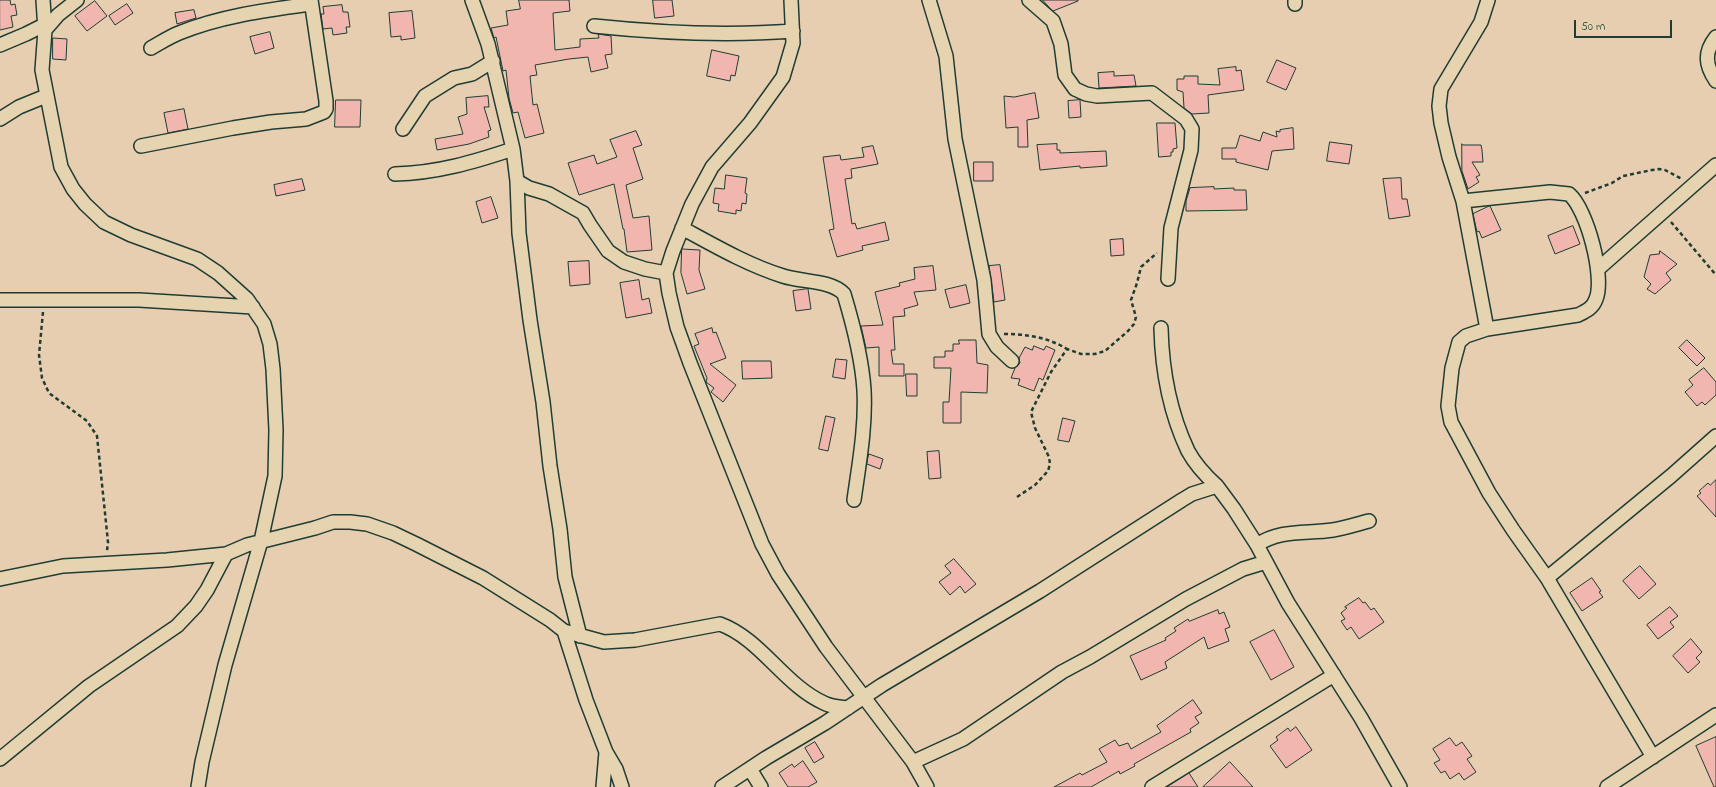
<!DOCTYPE html>
<html>
<head>
<meta charset="utf-8">
<style>
  body { margin:0 }
  #map { position:relative; width:1716px; height:787px; overflow:hidden; background:#e8ceb0; font-family:"Indie Flower",sans-serif }
  canvas { display:block }
  .scale { position:absolute; left:1574px; top:20px; width:98px; height:18px; box-sizing:border-box; border:2px solid #1f3d34; border-top:0; padding-left:5px; font-size:12px; line-height:14px; white-space:nowrap; color:#1f3d34; -webkit-text-stroke:3px #e6d4b1; paint-order:stroke }
</style>
</head>
<body>
<div id="map">
<canvas width="1716" height="787"></canvas>
<div class="scale">50 m</div>
</div>
<script>
const context = document.querySelector('canvas').getContext('2d');
context.lineJoin = 'round';
function fillPath(path, color) {
  context.fillStyle = color;
  context.fill(path, 'evenodd');
}
function strokePath(path, color, width, dash) {
  context.strokeStyle = color;
  context.lineWidth = width;
  context.lineCap = dash ? 'butt' : 'round';
  context.setLineDash(dash || []);
  context.stroke(path);
}
const building = new Path2D(`
  M0,0H10L11,5L15,4L17,15L11,16L13,27L0,30Z
  M519,0H569L570,11L553,13L555,50L580,47V39L599,38L598,34L611,36L612,54L605,55L608,68L591,72L588,57L569,59L535,65L537,75L530,76L533,105L537,104L544,133L525,138L518,112L513,113L509,98L506,70L503,71L496,37L494,38L491,28L508,25L506,11L520,9Z
  M653,0H672L674,16L655,18Z
  M1043,0H1078V1L1053,11Z
  M95,1L107,16L87,31L75,16Z
  M127,4L133,13L115,25L109,16Z
  M342,5L343,12H348L350,27H346L347,33L333,35L332,28L323,29L321,14H324L323,7Z
  M194,10L196,18L177,24L175,13Z
  M412,11L415,38L401,40V36L391,37L389,13Z
  M270,32L274,48L255,54L250,37Z
  M53,38L67,39L66,60L53,59Z
  M712,50L739,56L735,76L731,75L730,81L707,76Z
  M1277,60L1296,68L1286,90L1267,82Z
  M1236,67V71L1241,70L1244,90L1208,95L1209,113L1192,114L1184,108L1183,92L1177,90V79H1184V76H1198V84L1220,85L1218,69Z
  M1114,72V76L1134,75L1136,86L1099,88L1098,73Z
  M1035,93L1039,118L1027,120L1028,147H1018V127L1006,128L1004,96L1014,97Z
  M488,96L489,107H484L491,130L488,131L489,137L469,144L437,150L435,139L463,134L458,117L467,114L466,98Z
  M336,100H361L360,127H335Z
  M1080,100L1081,117L1069,118L1068,101Z
  M184,109L188,129L168,133L164,113Z
  M1157,123H1175L1177,148L1173,149V152H1171V156L1159,157Z
  M1293,128L1294,149L1272,151L1268,170L1236,162V159H1222V148H1236L1240,135L1260,141L1263,132L1277,137L1276,131L1280,132V130Z
  M636,131L642,145L633,148L643,179L626,185L633,218L649,216L652,250L627,252L624,229H623L614,184L579,195L568,163L594,155L597,164L617,157L610,140Z
  M1330,142L1352,145L1349,164L1327,161Z
  M1057,144V150H1060V153L1106,151L1107,166L1080,168V166L1040,170L1037,145Z
  M1462,144L1463,145H1481L1482,150L1483,162H1472L1480,175L1476,177L1479,182L1468,189L1462,171Z
  M873,146L878,164L851,169L852,178L845,179L852,224L855,223L857,229L885,222L889,240L862,246L863,250L837,257L829,230L834,229L823,157L840,155L841,160L864,157L862,148Z
  M974,162H993V181H974Z
  M726,175L747,178L745,193L747,194L746,204L742,203L741,211L736,210V214L718,211L719,204L713,203L715,188L724,189Z
  M1401,178L1402,199H1407L1410,216L1389,219L1383,179Z
  M302,179L305,190L276,196L274,185Z
  M1214,187V189L1234,188V190H1246L1247,210L1186,211V201L1190,188Z
  M491,197L498,218L482,223L476,202Z
  M1490,206L1501,230L1482,238L1479,231L1477,232L1473,214Z
  M1573,226L1580,244L1555,254L1548,236Z
  M1123,239L1124,255L1111,256L1110,240Z
  M682,249L700,250L699,270L705,289L687,294L681,273Z
  M1660,251L1677,264L1666,273L1671,280L1655,294L1647,289L1651,284L1644,277L1650,255L1659,254Z
  M589,261L590,284L570,286L568,262Z
  M1000,265L1005,300L994,302L989,266Z
  M933,266L936,290L914,292L918,305L904,309L905,316L893,317L895,350H891L893,364H904V376H879V347L866,348L861,326L883,325L875,292L900,286L899,283L915,279L914,268Z
  M639,280L642,300L649,298L652,313L626,318L620,283Z
  M966,285L970,303L950,308L945,290Z
  M808,289L811,309L796,311L793,291Z
  M712,328L713,333L716,332L726,358L710,364L736,385L723,402L711,392L714,388L706,382L707,378L694,346L699,344L695,334Z
  M959,340H976L977,363L988,365L987,393L961,392V423H943V402H949L951,368H934V357H945V351H953V344H959Z
  M1687,340L1705,358L1697,366L1679,348Z
  M1034,346L1044,350L1046,346L1055,350L1043,380L1039,378L1034,391L1018,385L1020,379L1011,378L1015,368L1020,363L1019,358L1025,347L1032,350Z
  M836,359L847,360L845,379L833,377Z
  M742,361H771L772,378L743,379Z
  M1704,368L1716,382V395L1705,405L1702,402L1697,406L1685,392L1693,385L1689,380Z
  M906,374H917V396H907Z
  M826,416L835,418L828,451L819,449Z
  M1063,418L1075,421L1069,442L1058,440Z
  M939,451L941,478L929,479L927,452Z
  M869,454L883,459L880,469L867,464Z
  M1716,480V517L1697,496L1701,493L1699,491L1708,483L1710,485Z
  M954,559L976,584L965,593L960,586L950,595L939,582L951,573L945,566Z
  M1640,566L1656,584L1639,599L1623,581Z
  M1592,578L1601,591L1599,592L1603,597L1582,611L1570,593Z
  M1359,598L1363,603L1365,602L1371,610L1374,608L1384,622L1359,639L1351,627L1347,630L1341,621L1345,619L1341,613L1347,608L1345,607Z
  M1670,607L1678,616L1670,622L1674,627L1658,639L1647,625Z
  M1218,610L1219,614L1224,612L1230,627L1225,629L1229,641L1208,649L1204,637L1165,662L1167,668L1141,680L1130,656L1166,640L1165,638L1176,631L1174,628L1188,619L1189,621Z
  M1274,630L1294,667L1271,680L1250,642Z
  M1691,639L1702,652L1696,658L1700,662L1688,673L1673,656Z
  M1193,700L1202,713L1195,717L1199,723L1190,729L1191,732L1134,764L1135,766L1120,774L1119,771L1091,787H1054L1080,773L1082,775L1105,763L1107,762L1099,749L1115,740L1119,746L1128,743L1131,749L1161,732L1157,726Z
  M1296,727L1312,750L1286,768L1270,746L1278,740L1276,737L1288,728L1290,731Z
  M1716,737V787H1714L1696,746Z
  M1450,738L1456,746L1462,742L1472,756L1467,759L1476,772L1464,780L1459,773L1450,779L1445,771L1441,773L1434,763L1440,760L1433,749Z
  M815,742L824,757L814,763L805,748Z
  M803,761L817,782L808,787H788L779,773L792,764L794,767Z
  M1230,762L1253,787H1203Z
  M1189,773L1198,787H1167Z`);
const path = new Path2D(`
  M1585,193L1612,183L1623,176L1652,170L1659,169L1665,170L1682,179
  M1671,222L1716,275
  M43,312L39,355L42,378L49,393L87,421L97,436L108,542L107,551
  M1004,334C1026,334 1047,337 1067,349
  M1017,497L1035,485L1048,471L1050,464L1049,457L1035,428L1031,412L1051,372L1067,349L1081,354H1095L1105,351L1128,331L1134,324L1136,317L1131,300L1137,283L1141,267L1157,253`);
const street = new Path2D(`
  M43,0L45,30L42,70L61,167L73,189L85,204L104,222L131,235L197,259L218,273L247,299L264,324L270,344L273,369L276,430L275,476L261,541L225,665L202,762L198,787
  M472,0L488,44L513,149L517,181L519,233L530,320L543,402L550,466L560,529L565,577L580,636
  M791,0L793,43L783,77L750,123L712,167L692,204L673,251L666,273L669,293L677,327L690,363L762,544L778,574L826,647L913,762L927,787
  M929,0L946,56L955,139L984,280L989,334L997,347L1012,361
  M1029,0L1053,21L1061,44L1065,75L1075,89L1086,94L1097,96L1152,93L1186,119L1192,129L1191,150L1171,228L1168,279
  M1295,4V0
  M594,26C661,33 726,36 793,31
  M45,30L58,15L77,0
  M1716,37C1704,52 1705,65 1716,81
  M0,45L26,34L44,25
  M151,48C160,43 169,37 179,33C220,16 267,10 311,4
  M0,119L19,107L46,96
  M403,129L425,96L454,78L472,74L493,61
  M141,146L233,128L271,122L306,119L324,112L326,109V101L311,0
  M395,174C437,173 474,162 513,149
  M517,181L529,188L549,194L583,213L590,225L608,251L624,262L645,269L666,273
  M1463,201L1550,192L1569,194C1587,209 1605,277 1596,299C1593,308 1586,311 1578,315L1487,329L1466,336L1459,342L1452,368L1448,406L1451,422L1489,493L1513,530L1547,578L1653,757
  M682,228C715,246 748,265 783,276C801,282 831,280 844,294C853,324 862,358 864,390C866,427 859,464 854,500
  M1598,269L1716,165
  M0,300H139L253,307
  M1161,328C1162,370 1170,413 1188,451C1195,464 1206,476 1217,486
  M1487,329L1463,201L1449,157L1441,123L1439,106L1441,89L1481,22L1488,0
  M1257,545C1280,529 1306,534 1333,530C1345,528 1357,524 1369,521
  M1547,578L1671,476L1716,436
  M0,579L63,566L167,560L226,554
  M564,631L586,700L606,752L603,787
  M606,752L616,769L622,787
  M0,759L89,686L177,626L196,606L207,590L226,554L247,545L315,528L333,522H350L367,524L393,533L416,544L483,578L550,620L564,631L604,642L635,640L720,624C761,639 784,685 824,703C831,707 840,707 848,708
  M913,762L963,739L1062,672L1090,657L1186,599L1243,569L1266,562
  M750,769L761,787
  M722,787L766,758L825,723L882,685L1040,591L1182,500L1192,494L1217,486L1234,509L1257,545L1288,603L1361,718L1400,787
  M1152,787L1334,675
  M1607,787L1716,715`);
fillPath(building, '#f1b6ae');
strokePath(building, '#1f3d34', 1);
strokePath(street, '#1f3d34', 16);
strokePath(path, '#1f3d34', 2.5, [4, 3]);
strokePath(street, '#e6d4b1', 13);
</script>
</body>
</html>
